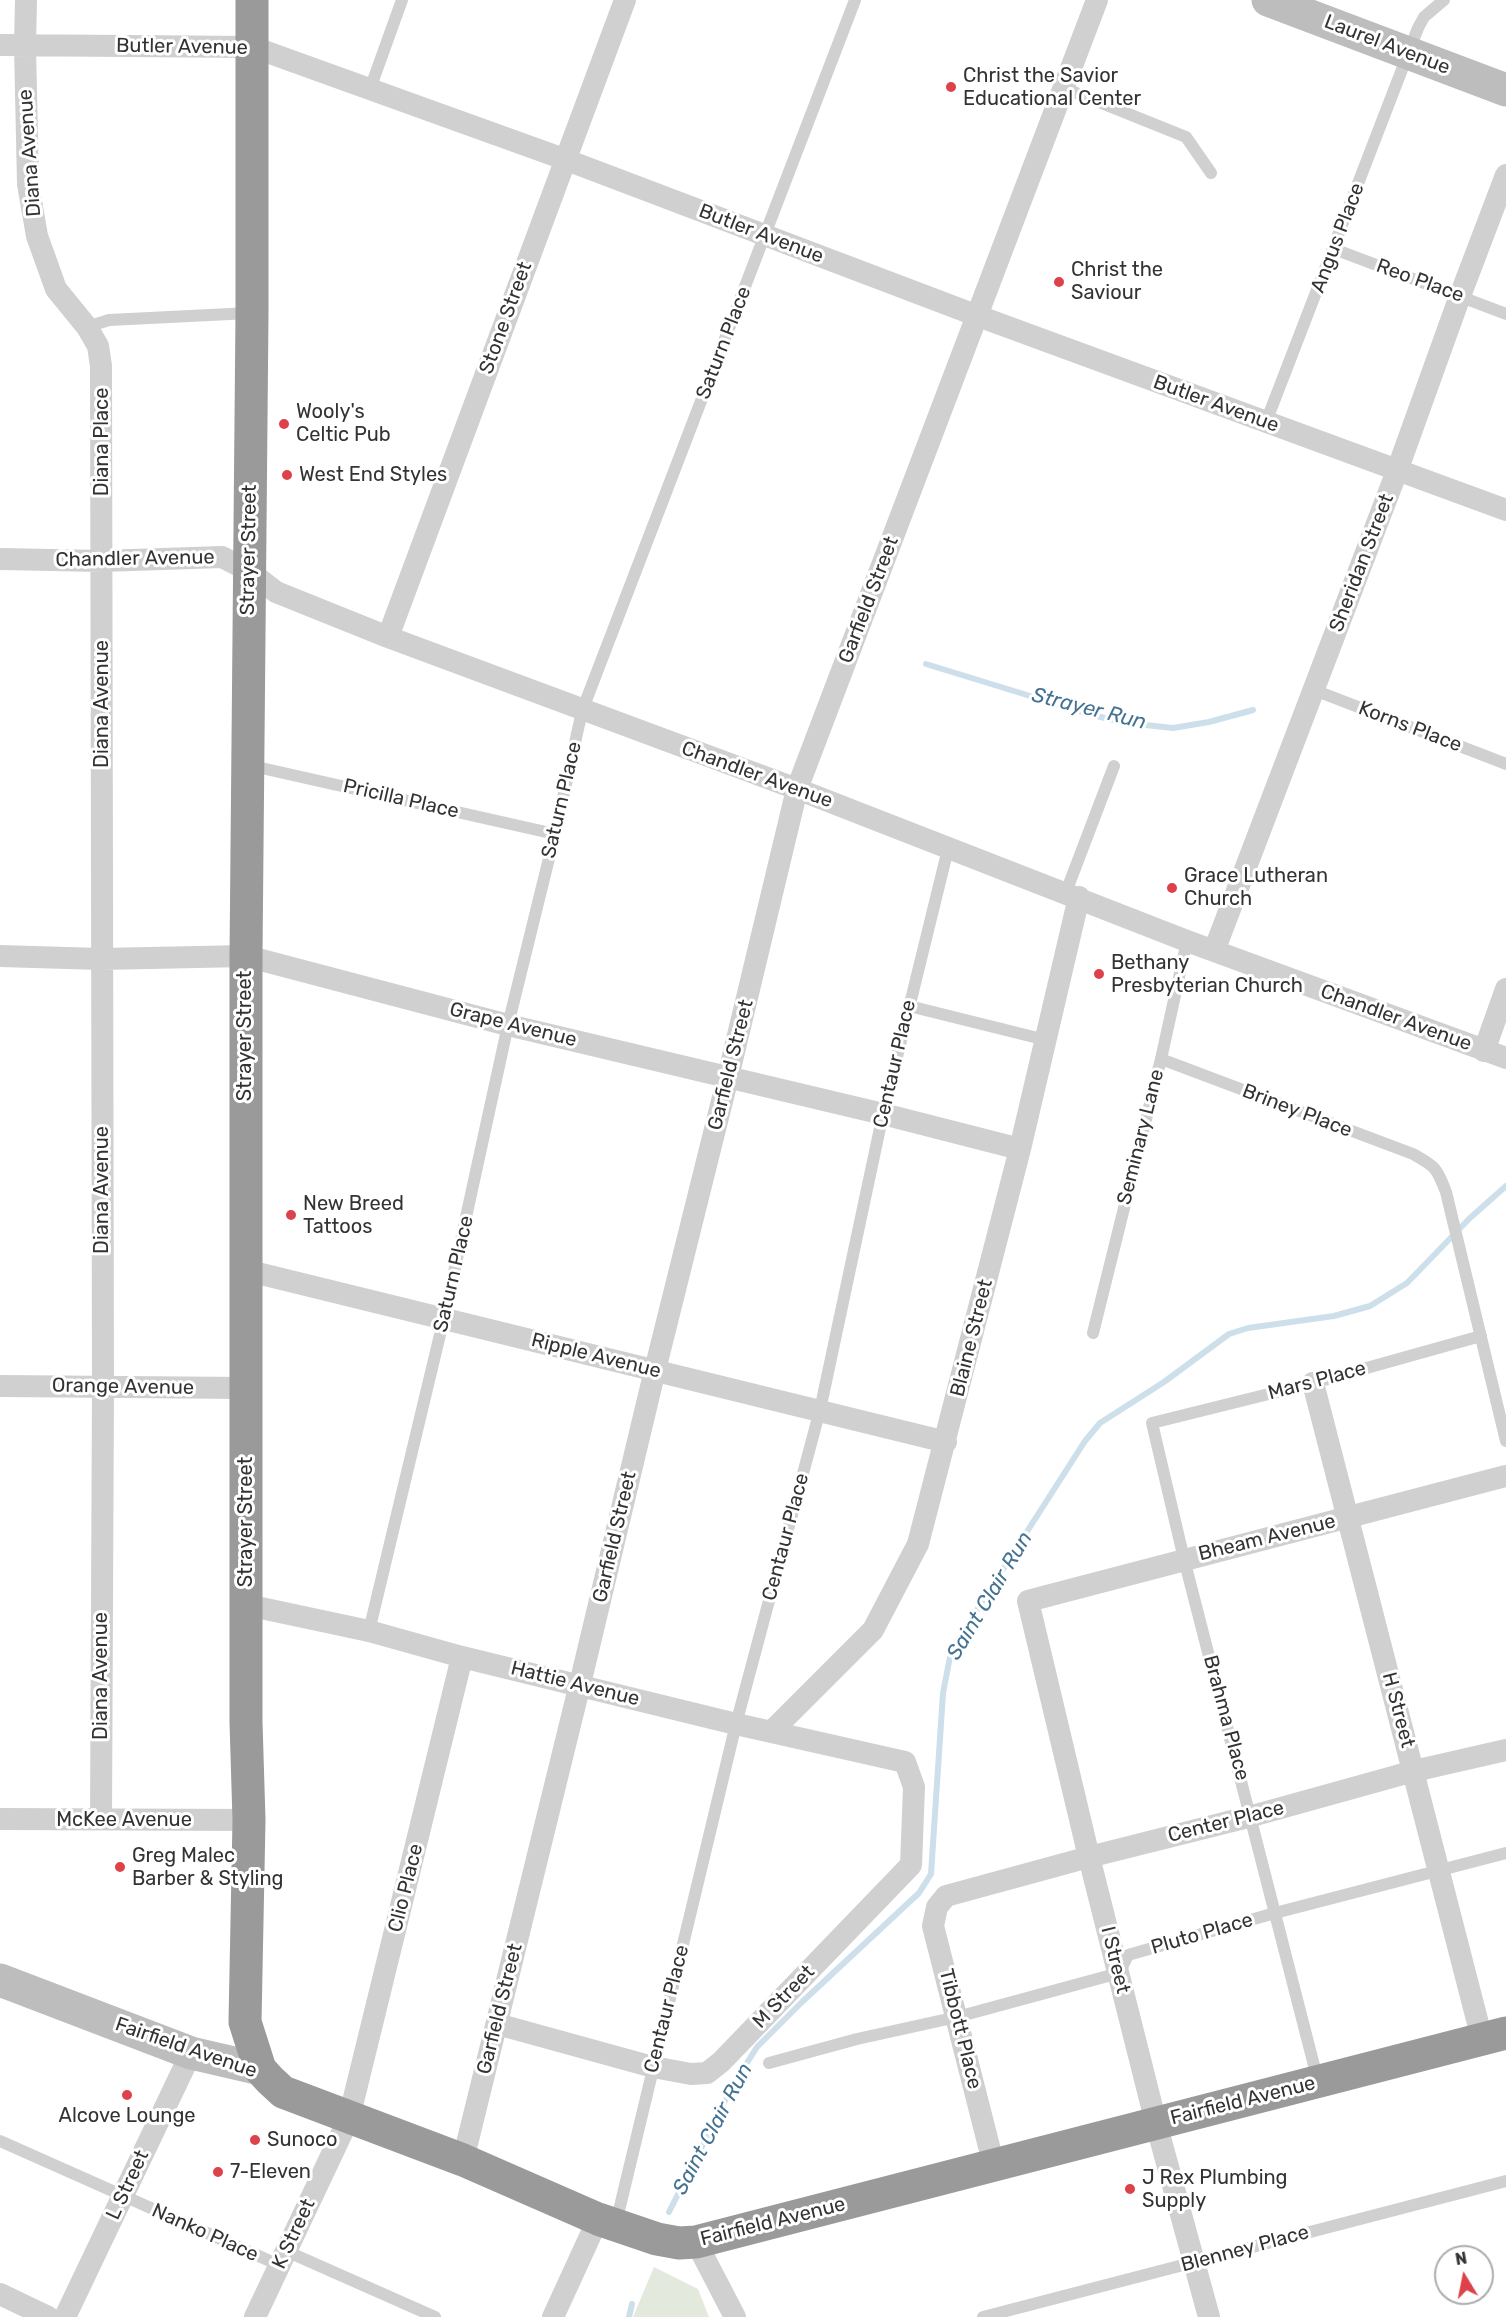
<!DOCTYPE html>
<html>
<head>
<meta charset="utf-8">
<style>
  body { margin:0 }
  #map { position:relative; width:1506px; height:2317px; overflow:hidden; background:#fff; font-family:Rubik,sans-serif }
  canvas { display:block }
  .north { position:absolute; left:1434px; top:2245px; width:60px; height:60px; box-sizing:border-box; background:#fff; border:2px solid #adadad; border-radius:50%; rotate:350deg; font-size:16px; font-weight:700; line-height:24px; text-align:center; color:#333 }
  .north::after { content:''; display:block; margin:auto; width:21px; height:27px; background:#dd424b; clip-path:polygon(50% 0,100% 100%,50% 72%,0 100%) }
</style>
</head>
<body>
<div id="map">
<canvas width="1506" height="2317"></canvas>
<div class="north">N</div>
</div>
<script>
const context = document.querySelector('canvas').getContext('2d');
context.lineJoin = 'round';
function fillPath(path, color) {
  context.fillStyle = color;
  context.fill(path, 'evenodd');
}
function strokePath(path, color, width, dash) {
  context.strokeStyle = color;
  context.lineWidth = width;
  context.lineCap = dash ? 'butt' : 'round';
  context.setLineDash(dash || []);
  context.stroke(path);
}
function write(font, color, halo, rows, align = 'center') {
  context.font = font + ' Rubik,sans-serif';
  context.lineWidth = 6;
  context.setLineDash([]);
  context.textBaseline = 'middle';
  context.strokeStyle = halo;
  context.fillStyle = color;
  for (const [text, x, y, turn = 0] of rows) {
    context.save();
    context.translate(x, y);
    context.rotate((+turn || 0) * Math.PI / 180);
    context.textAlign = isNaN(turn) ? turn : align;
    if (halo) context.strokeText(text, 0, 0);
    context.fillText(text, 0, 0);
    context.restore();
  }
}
const green = new Path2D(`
  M654,2267L698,2289L709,2317H633Z`);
const stream = new Path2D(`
  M926,664L1092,715L1127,723L1173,728L1209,722L1253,710
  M669,2212L733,2085L757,2047L802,2002L919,1893L931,1874L943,1693L950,1657L980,1605L1085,1441L1100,1423L1164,1382L1229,1334L1248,1328L1334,1316L1370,1306L1407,1283L1470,1218L1506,1186
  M629,2317L632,2304`);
const lane = new Path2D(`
  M1064,88L1186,137L1211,173
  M370,89L402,0
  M1334,249L1506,314
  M87,327L109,320L250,313
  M1266,422L1418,28L1424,17L1444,0
  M1314,690L1506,764
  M248,765L555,834
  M1066,892L1114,766
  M909,1006L1046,1040
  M1161,1059L1413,1154C1435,1166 1437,1168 1446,1192L1506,1441
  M1093,1333L1161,1059L1187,941
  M369,1631L444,1318L508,1025L555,834L582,711L855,0
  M769,2063L857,2039L957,2017L1119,1973L1128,1955L1275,1913L1506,1853
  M1318,2081L1184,1559L1152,1423L1313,1383L1481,1336
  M0,2141L279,2265
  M616,2223L736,1724L820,1410L883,1114L948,849
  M286,2251L435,2317
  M983,2317L1506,2181`);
const street = new Path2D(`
  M26,0L25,46L28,184L37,236L56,289L87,327L98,346L101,366L103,1388L101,1819
  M0,45L253,47L564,159L978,316L1506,510
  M0,559L102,561L222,557L249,571L276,592L388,637L797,789L1187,941L1506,1058
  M388,637L625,0
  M1214,951L1397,471L1460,296L1506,175
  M0,956L101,959L246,956L508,1025L883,1114L1020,1149
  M1484,1051L1506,989
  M245,1270L946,1442
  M1313,1383L1482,2039
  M0,1386L245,1388
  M247,1605L369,1631L462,1657L736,1724L905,1762L914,1787L911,1865L721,2062L707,2073L691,2074L653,2067L497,2024
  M772,1731L873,1630L918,1544L1020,1149L1079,897
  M0,1819L249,1820
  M463,2160L580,1684L655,1370L728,1077L797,789L1097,0
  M994,2166L933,1926L937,1907L946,1896L1089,1857L1252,1816L1414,1771L1506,1750
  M696,2242L735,2317
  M0,2294L48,2317
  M65,2317L191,2053
  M255,2317L349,2118L462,1657
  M553,2317L598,2219
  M1209,2317L1156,2123L1089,1857L1028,1601L1506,1476`);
const secondary = new Path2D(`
  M1268,0L1506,90
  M0,1980L191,2053L260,2069`);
const highway = new Path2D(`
  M252,0V313L246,956V1722L249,1820L245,2022L260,2069L270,2080L283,2092L463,2160L598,2219L657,2239L679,2243L696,2242L1506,2033`);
const markers = [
  [951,87,6,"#dd424b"],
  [1059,282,6,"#dd424b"],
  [284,424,6,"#dd424b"],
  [287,475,6,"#dd424b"],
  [1172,888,6,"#dd424b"],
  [1099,974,6,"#dd424b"],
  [291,1215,6,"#dd424b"],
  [120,1867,6,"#dd424b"],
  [127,2095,6,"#dd424b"],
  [255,2140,6,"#dd424b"],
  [218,2172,6,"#dd424b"],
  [1130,2189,6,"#dd424b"]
];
const streetNames = [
  ["Laurel Avenue",1387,45,21],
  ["Butler Avenue",182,47,1],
  ["Diana Avenue",30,153,-94],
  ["Butler Avenue",761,234,21],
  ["Angus Place",1338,238,-69],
  ["Reo Place",1420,281,20],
  ["Stone Street",506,318,-70],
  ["Saturn Place",724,343,-69],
  ["Butler Avenue",1216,404,20],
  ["Diana Place",102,442,-90],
  ["Strayer Street",249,550,-89],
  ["Chandler Avenue",135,559,-1],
  ["Sheridan Street",1362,563,-69],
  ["Garfield Street",869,600,-69],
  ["Diana Avenue",102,704,-90],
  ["Korns Place",1410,727,21],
  ["Chandler Avenue",757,775,20],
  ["Pricilla Place",401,799,13],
  ["Saturn Place",562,800,-77],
  ["Chandler Avenue",1396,1018,20],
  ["Grape Avenue",513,1025,14],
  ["Strayer Street",245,1036,-90],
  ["Centaur Place",895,1064,-77],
  ["Garfield Street",731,1065,-76],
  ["Briney Place",1297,1111,21],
  ["Seminary Lane",1141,1137,-76],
  ["Diana Avenue",102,1190,-90],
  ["Saturn Place",454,1274,-77],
  ["Blaine Street",972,1338,-76],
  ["Ripple Avenue",596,1356,14],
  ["Mars Place",1317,1381,-15],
  ["Orange Avenue",123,1387,1],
  ["Strayer Street",246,1522,-90],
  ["Garfield Street",615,1537,-77],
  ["Centaur Place",786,1537,-75],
  ["Bheam Avenue",1267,1538,-14],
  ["Diana Avenue",101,1676,-90],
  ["Hattie Avenue",575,1684,14],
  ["H Street",1398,1710,75],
  ["Brahma Place",1226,1718,75],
  ["McKee Avenue",124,1820],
  ["Center Place",1226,1822,-14],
  ["Clio Place",406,1888,-76],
  ["Pluto Place",1202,1934,-16],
  ["I Street",1115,1960,76],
  ["M Street",784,1997,-46],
  ["Garfield Street",500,2009,-76],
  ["Centaur Place",667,2009,-76],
  ["Tibbott Place",960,2029,76],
  ["Fairfield Avenue",186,2048,19],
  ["Fairfield Avenue",1243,2101,-14],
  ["L Street",128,2185,-65],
  ["Fairfield Avenue",773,2222,-14],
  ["Nanko Place",205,2233,24],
  ["K Street",294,2234,-65],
  ["Blenney Place",1245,2249,-15]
];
const poiNames = [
  ["Christ the Savior",963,76],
  ["Educational Center",963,99],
  ["Christ the",1071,270],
  ["Saviour",1071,293],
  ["Wooly's",296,412],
  ["Celtic Pub",296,435],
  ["West End Styles",299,475],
  ["Grace Lutheran",1184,876],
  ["Church",1184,899],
  ["Bethany",1111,963],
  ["Presbyterian Church",1111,986],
  ["New Breed",303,1204],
  ["Tattoos",303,1227],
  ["Greg Malec",132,1856],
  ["Barber & Styling",132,1879],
  ["Alcove Lounge",127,2116,"center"],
  ["Sunoco",267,2140],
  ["7-Eleven",230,2172],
  ["J Rex Plumbing",1142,2178],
  ["Supply",1142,2201]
];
const waterNames = [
  ["Strayer Run",1089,709,14],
  ["Saint Clair Run",990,1596,-59],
  ["Saint Clair Run",713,2129,-62]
];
fillPath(green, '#e3e9dc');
strokePath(stream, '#cddfea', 6);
strokePath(lane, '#d0d0d0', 12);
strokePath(street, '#d0d0d0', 22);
strokePath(secondary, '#bdbdbd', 33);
strokePath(highway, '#9a9a9a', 33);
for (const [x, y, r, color] of markers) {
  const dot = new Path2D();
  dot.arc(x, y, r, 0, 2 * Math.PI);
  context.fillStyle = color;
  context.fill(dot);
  strokePath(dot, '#fff', 2);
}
write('20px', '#333', '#fff', streetNames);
write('20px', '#333', '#fff', poiNames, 'left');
write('italic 21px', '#447292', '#fff', waterNames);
</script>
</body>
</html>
